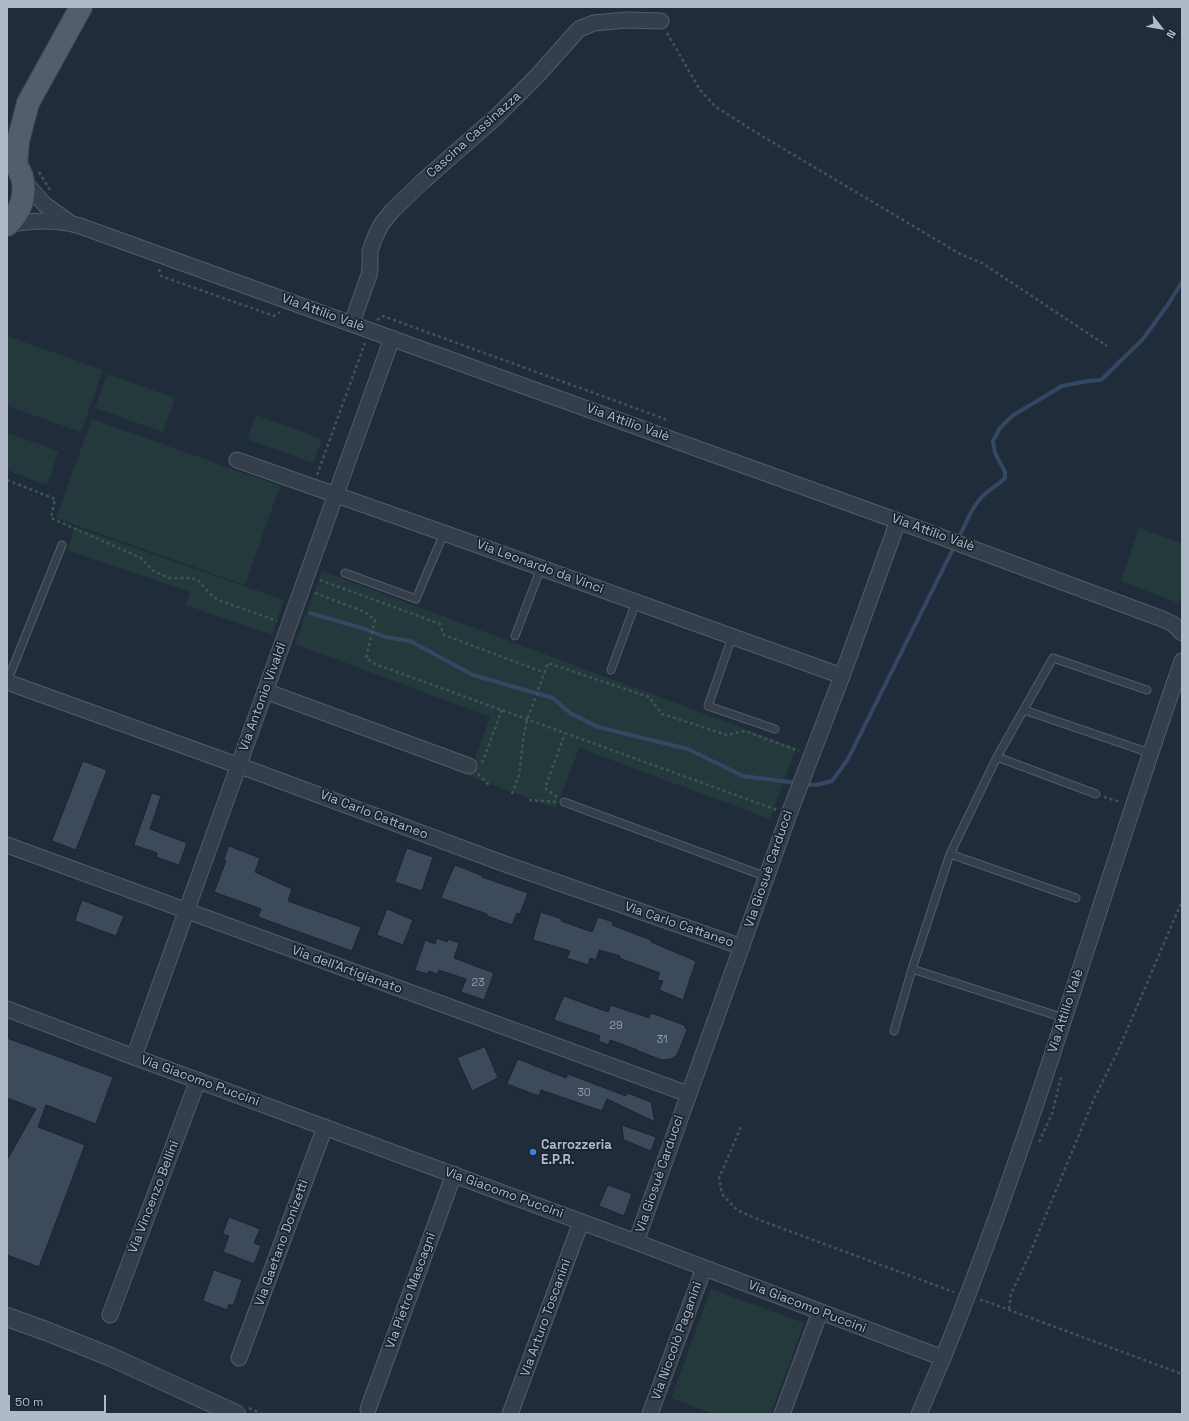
<!DOCTYPE html>
<html>
<head>
<meta charset="utf-8">
<style>
  body { margin:0 }
  #map { position:relative; width:1189px; height:1421px; overflow:hidden; background:#212c3b; font-family:"Space Grotesk",sans-serif }
  canvas { display:block }
  .frame { position:absolute; inset:0; border:8px solid #b0b9c7; pointer-events:none }
  .north { position:absolute; left:1141px; top:8px; width:40px; height:40px; -webkit-text-stroke:3px #1a2330; paint-order:stroke; rotate:121deg; font-size:11px; font-weight:700; line-height:16px; text-align:center; color:#b0b9c7 }
  .north::after { content:''; display:block; margin:auto; width:14px; height:18px; background:#b0b9c7; clip-path:polygon(50% 0,100% 100%,50% 72%,0 100%) }
  .scale { position:absolute; left:8px; top:1395px; width:98px; height:18px; box-sizing:border-box; border:2px solid #b0b9c7; border-top:0; padding-left:5px; font-size:12px; line-height:14px; white-space:nowrap; color:#b0b9c7; -webkit-text-stroke:3px #1a2330; paint-order:stroke }
</style>
</head>
<body>
<div id="map">
<canvas width="1189" height="1421"></canvas>
<div class="frame"></div>
<div class="north">N</div>
<div class="scale">50 m</div>
</div>
<script>
const context = document.querySelector('canvas').getContext('2d');
context.lineJoin = 'round';
function fillPath(path, color) {
  context.fillStyle = color;
  context.fill(path, 'evenodd');
}
function strokePath(path, color, width, dash) {
  context.strokeStyle = color;
  context.lineWidth = width;
  context.lineCap = dash ? 'butt' : 'round';
  context.setLineDash(dash || []);
  context.stroke(path);
}
function write(font, color, halo, rows, align = 'center') {
  context.font = font + ' "Space Grotesk",sans-serif';
  context.lineWidth = 3.5;
  context.setLineDash([]);
  context.textBaseline = 'middle';
  context.strokeStyle = halo;
  context.fillStyle = color;
  for (const [text, x, y, turn = 0] of rows) {
    context.save();
    context.translate(x, y);
    context.rotate((+turn || 0) * Math.PI / 180);
    context.textAlign = isNaN(turn) ? turn : align;
    if (halo) context.strokeText(text, 0, 0);
    context.fillText(text, 0, 0);
    context.restore();
  }
}
const green = new Path2D(`
  M7,336L103,370L81,432L7,406Z
  M107,374L175,398L163,432L95,408Z
  M256,415L322,439L313,463L247,439Z
  M92,419L280,486L245,585L56,518Z
  M7,433L59,451L47,485L7,470Z
  M75,527L284,600L272,635L186,605L190,592L67,550Z
  M1139,528L1182,543V594L1178,603L1121,581Z
  M322,571L796,748L770,819L579,748L556,808L469,776L490,717L295,644Z
  M711,1289L804,1323L771,1414H714L671,1398Z`);
const stream = new Path2D(`
  M958,539C966,524 972,505 985,494C992,488 999,484 1005,478V472L995,453L993,441L1000,428L1012,416L1062,386L1088,381L1101,380L1143,339L1169,303L1182,282
  M310,613L365,629L385,637L410,641L473,675L553,698L570,713L598,727L688,749L743,776L797,783
  M803,784L816,785L832,781L848,759L955,545`);
const building = new Path2D(`
  M83,761L107,770L76,850L52,841Z
  M152,793L161,796L150,829L187,843L179,865L156,857L157,853L134,845Z
  M229,846L260,858L255,872L292,889L288,901L361,927L352,951L258,917L261,909L214,892L226,861L224,860Z
  M407,848L433,857L422,891L395,882Z
  M455,865L483,876L482,877L528,893L520,914L517,913L512,925L487,916V914L441,898Z
  M82,900L124,916L116,936L75,921Z
  M387,909L413,920L403,945L377,935Z
  M541,912L562,919L561,921L592,932L598,917L613,922L612,925L651,940V942L696,961L683,1000L659,990L663,981L657,980L660,973L619,958L620,956L599,950L596,960L590,958L588,965L567,958L570,951L533,940Z
  M437,938L447,942L448,939L459,943L454,958L494,973L484,1000L461,992L466,979L439,970L437,974L429,971L427,974L415,970L425,940L435,944Z
  M564,996L608,1012L611,1005L649,1018L651,1013L684,1025L687,1030L677,1055L671,1059L662,1060L638,1051V1050L610,1040L608,1045L598,1041L600,1036L554,1020Z
  M7,1038L113,1077L96,1124L46,1105L38,1127L85,1145L39,1267L7,1255V1160L36,1109L7,1098Z
  M485,1047L498,1078L472,1091L457,1058Z
  M518,1059L566,1078L568,1074L626,1096L627,1093L651,1102L655,1122L607,1099L602,1111L541,1090L539,1096L507,1084Z
  M622,1125L656,1137L651,1151L624,1140Z
  M608,1185L632,1194L624,1216L599,1206Z
  M229,1217L260,1229L254,1243L261,1246L254,1264L223,1252L229,1236L223,1234Z
  M214,1270L242,1280L233,1306L229,1304L227,1310L203,1301Z`);
const path = new Path2D(`
  M667,33L700,90L716,107L762,136L960,254L982,263L1107,346
  M39,172L50,190
  M159,269L161,276L274,316L280,312
  M377,320L383,316L665,419L667,423
  M317,475L365,343
  M7,480L55,499L51,518L141,558L152,570L169,578H190L198,580L209,593L218,600L277,621
  M320,580L440,624L444,635L545,673
  M315,593L365,612L375,620L366,658L375,664L777,810
  M482,763L502,710
  M478,774L490,786
  M512,794L519,775L524,734L527,720L548,663L649,697L662,714L727,735L745,731L799,751
  M557,797L545,788L565,733
  M1104,797L1120,802
  M529,800L556,802
  M741,1127L719,1178L722,1194L737,1210L762,1221L954,1292
  M1039,1142L1052,1114L1061,1077
  M980,1300L985,1301L1182,1374
  M1009,1309L1011,1294L1028,1258L1093,1101L1118,1051L1182,901
  M249,1408L262,1414`);
const service = new Path2D(`
  M345,573L416,599L444,533
  M515,636L541,568
  M732,637L708,706L775,729
  M611,670L636,602
  M7,682L62,545
  M1024,710L1150,753
  M997,757L1096,794
  M564,802L767,877
  M950,854L1076,898
  M912,969L1064,1018
  M894,1031L912,969L950,854L997,757L1053,658L1147,690`);
const minor = new Path2D(`
  M23,180L44,204L69,222
  M8,225C32,220 56,219 80,226L898,521L1165,620L1173,624L1182,633
  M352,323L369,275L370,269V251L375,237L382,223L393,210L422,182L496,117L537,76L579,29L594,23L626,20L661,21
  M237,460L444,533L842,676
  M7,682L262,774L505,864L742,947
  M265,691L469,766
  M7,845L688,1094
  M7,1009L134,1057L636,1242L943,1358L919,1414
  M134,1057L392,338
  M636,1242L789,814L842,676L898,521
  M110,1315L198,1080
  M239,1358L325,1127
  M943,1358C1035,1130 1101,893 1182,661
  M368,1409L454,1174
  M510,1414L581,1222
  M650,1414L704,1268
  M782,1414L820,1312`);
const tertiary = new Path2D(`
  M7,1317L46,1331L111,1357L236,1414`);
const primary = new Path2D(`
  M7,156C31,175 27,206 7,225
  M16,166L18,141L28,103L81,7`);
const markers = [
  [533,1152,4,"#3f7fe0"]
];
const numberNames = [
  ["23",478,983],
  ["29",616,1026],
  ["31",662,1040],
  ["30",584,1093]
];
const streetNames = [
  ["Cascina Cassinazza",474,135,-42],
  ["Via Attilio Valè",323,313,20],
  ["Via Attilio Valè",628,423,20],
  ["Via Attilio Valè",933,533,20],
  ["Via Leonardo da Vinci",540,567,20],
  ["Via Antonio Vivaldi",263,697,-70],
  ["Via Carlo Cattaneo",374,815,21],
  ["Via Giosuè Carducci",769,869,-71],
  ["Via Carlo Cattaneo",679,925,19],
  ["Via dell'Artigianato",347,970,20],
  ["Via Attilio Valè",1066,1011,-72],
  ["Via Giacomo Puccini",200,1081,20],
  ["Via Giosuè Carducci",660,1174,-71],
  ["Via Giacomo Puccini",504,1193,20],
  ["Via Vincenzo Bellini",154,1197,-69],
  ["Via Gaetano Donizetti",282,1243,-70],
  ["Via Pietro Mascagni",411,1291,-70],
  ["Via Giacomo Puccini",807,1307,21],
  ["Via Arturo Toscanini",546,1318,-70],
  ["Via Niccolò Paganini",677,1341,-70]
];
const poiNames = [
  ["Carrozzeria",541,1145],
  ["E.P.R.",541,1160]
];
fillPath(green, '#23393c');
strokePath(stream, '#344763', 4);
fillPath(building, '#3d4a5b');
strokePath(building, '#1c2532', 1);
strokePath(service, '#535c69', 9);
strokePath(minor, '#535c69', 17);
strokePath(tertiary, '#535c69', 20);
strokePath(primary, '#3e4754', 24);
strokePath(path, '#3e5556', 2.5, [3, 3]);
strokePath(service, '#353e4b', 7);
strokePath(minor, '#353e4b', 15);
strokePath(tertiary, '#353e4b', 18);
strokePath(primary, '#535d6c', 22);
for (const [x, y, r, color] of markers) {
  const dot = new Path2D();
  dot.arc(x, y, r, 0, 2 * Math.PI);
  context.fillStyle = color;
  context.fill(dot);
  strokePath(dot, '#1a2330', 1.5);
}
write('11px', '#939dac', null, numberNames);
write('13px', '#b0b9c7', '#1a2330', streetNames);
write('bold 13px', '#b0b9c7', '#1a2330', poiNames, 'left');
</script>
</body>
</html>
